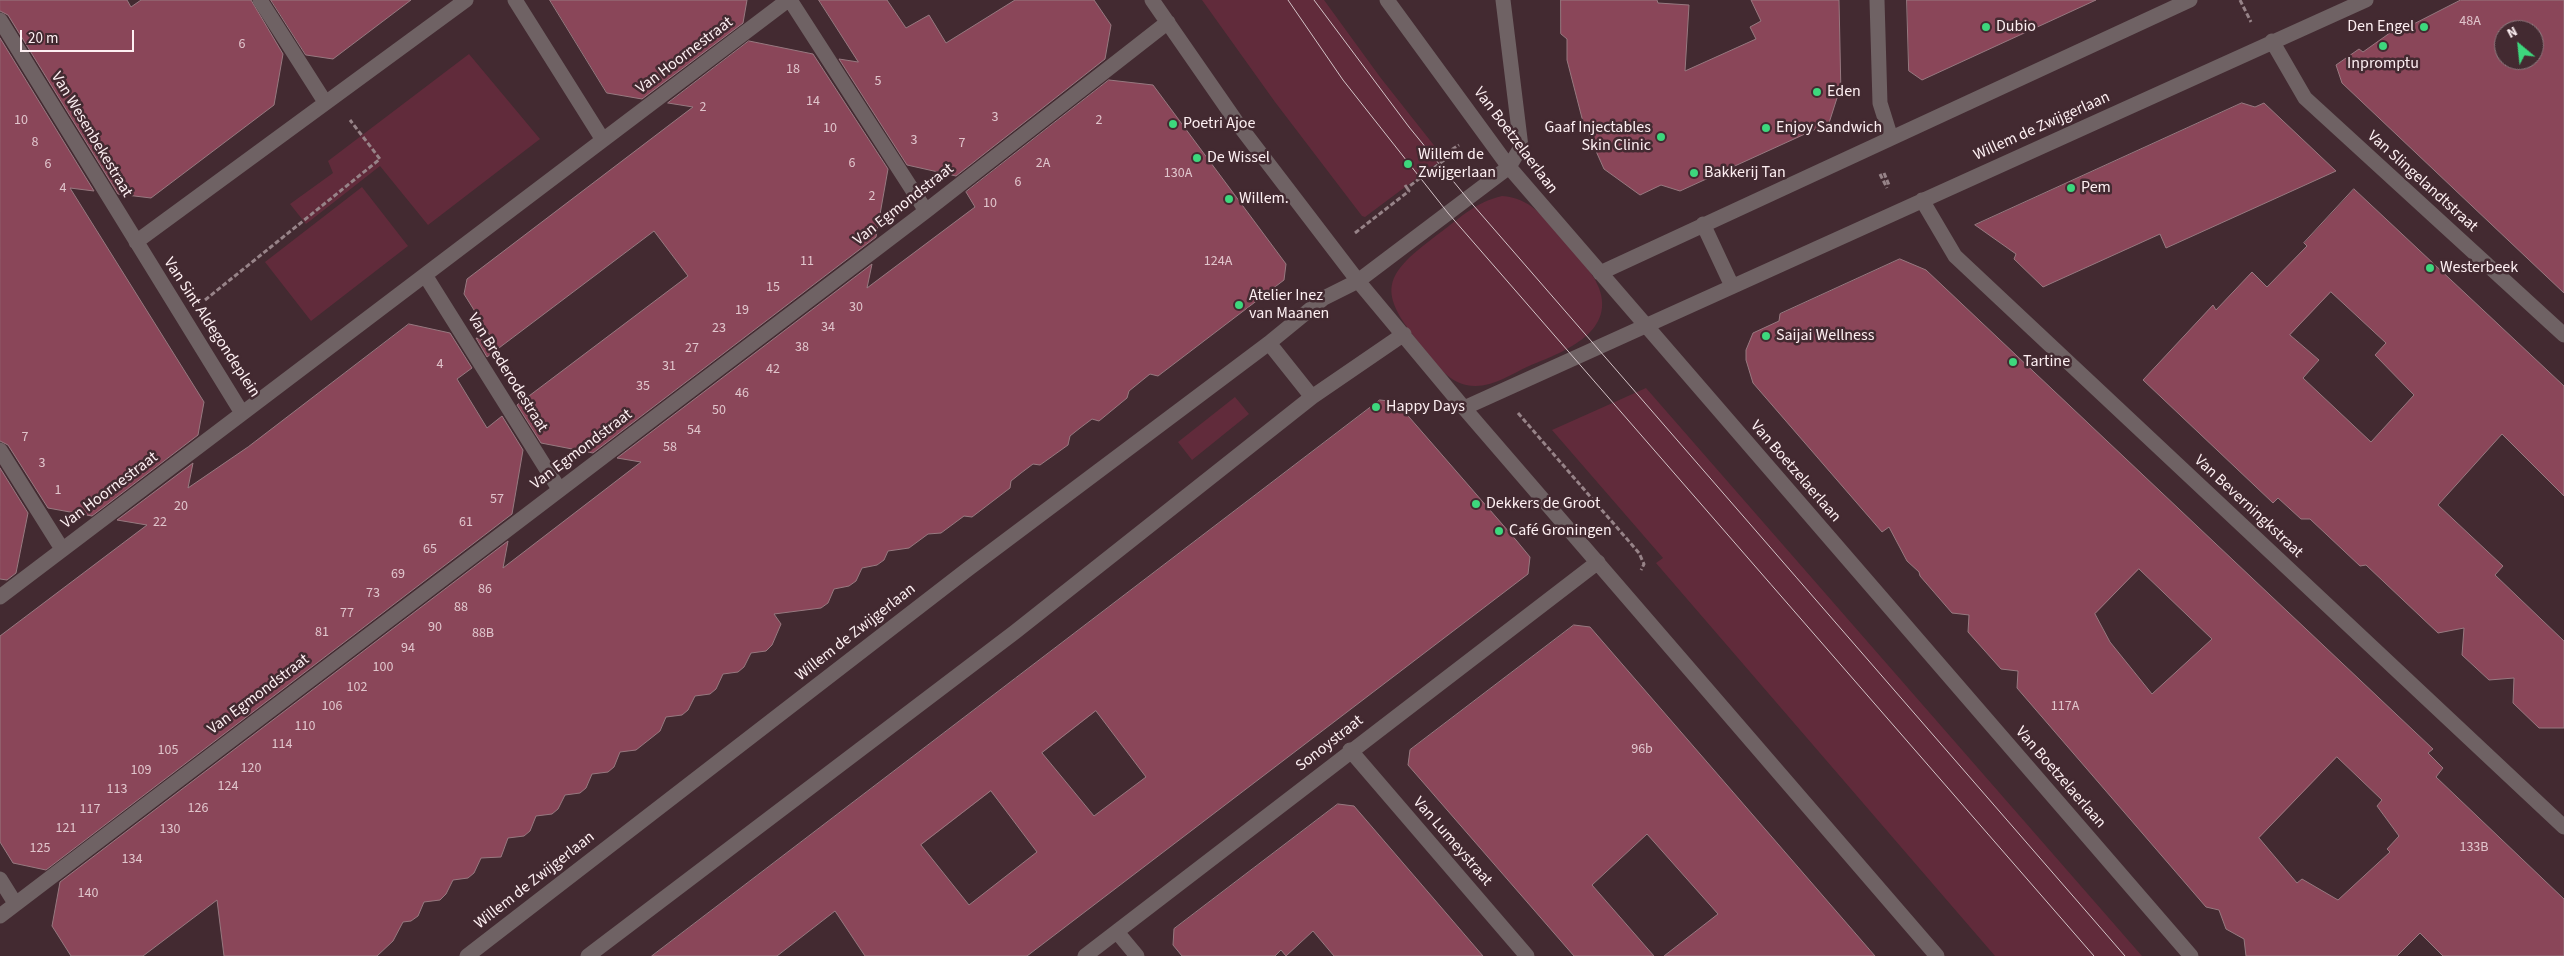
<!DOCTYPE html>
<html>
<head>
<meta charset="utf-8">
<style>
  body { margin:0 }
  #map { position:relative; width:2564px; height:956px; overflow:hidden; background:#432a31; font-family:"Source Sans 3",sans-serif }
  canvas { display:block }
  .north { position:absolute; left:2494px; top:20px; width:50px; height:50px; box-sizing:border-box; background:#432a31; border:1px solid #8d797e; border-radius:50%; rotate:332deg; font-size:14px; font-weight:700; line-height:20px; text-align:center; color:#fdeff2 }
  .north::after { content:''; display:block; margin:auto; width:18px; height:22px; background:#3dd77d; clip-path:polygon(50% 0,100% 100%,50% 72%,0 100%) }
  .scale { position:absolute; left:20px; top:30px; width:114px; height:22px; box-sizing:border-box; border:2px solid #fdeff2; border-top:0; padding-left:6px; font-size:15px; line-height:18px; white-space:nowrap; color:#fdeff2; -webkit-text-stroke:4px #432a31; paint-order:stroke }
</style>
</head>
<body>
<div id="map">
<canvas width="2564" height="956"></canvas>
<div class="north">N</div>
<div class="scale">20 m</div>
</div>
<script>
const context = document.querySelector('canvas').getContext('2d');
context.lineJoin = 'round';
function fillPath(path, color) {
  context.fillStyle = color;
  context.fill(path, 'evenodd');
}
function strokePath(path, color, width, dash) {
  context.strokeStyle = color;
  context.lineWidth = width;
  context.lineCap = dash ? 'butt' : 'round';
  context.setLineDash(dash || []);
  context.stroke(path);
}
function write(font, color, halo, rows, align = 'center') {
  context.font = font + ' "Source Sans 3",sans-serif';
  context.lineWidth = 5;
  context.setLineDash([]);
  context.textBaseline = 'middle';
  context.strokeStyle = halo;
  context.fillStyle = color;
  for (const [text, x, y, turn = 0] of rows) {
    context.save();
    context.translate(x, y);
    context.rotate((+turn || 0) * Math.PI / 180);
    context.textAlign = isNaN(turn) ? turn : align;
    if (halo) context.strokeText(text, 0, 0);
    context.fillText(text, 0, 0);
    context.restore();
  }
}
const green = new Path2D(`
  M1202,0H1324L1380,77L1444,158L1365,217L1362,216L1275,102Z
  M469,54L540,139L428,225L380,166L306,224L290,204L333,173L328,161Z
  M362,187L408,246L311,321L265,262Z
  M1502,196C1530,198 1543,216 1561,237C1573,252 1592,270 1599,288C1616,334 1560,353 1529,366C1509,375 1489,390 1466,385C1447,381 1435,362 1424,349C1375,290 1382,276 1441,232C1461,217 1476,202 1502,196Z
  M1646,388L2142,956H1995L1656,563L1663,558L1552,430Z
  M1235,397L1249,414L1192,460L1178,442Z`);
const building = new Path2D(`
  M0,0H127L131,7L141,0H251L283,54L274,105L151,198L118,194L8,15L0,11Z
  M271,0H411L333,59L306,55Z
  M550,0H747L743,23L642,99L607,93Z
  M819,0H887L906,28L929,15L946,43L1015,0H1094L1111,25L1105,59L956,176L907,165L839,59L858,62Z
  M1561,0H1657L1658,3L1689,5L1685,71L1756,39L1750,27L1761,21L1751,0H1839L1841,96L1837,98L1829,123L1680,191L1661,185L1640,195L1604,169L1583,122L1567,60V39L1561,34Z
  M1907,0H2096L1922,80L1909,71Z
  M2461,0H2564V293L2342,83L2336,65L2359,49L2363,52L2394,30L2400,35L2408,27ZM2504,30H2534V60H2504Z
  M0,38L94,191L70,188L204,402L198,435L92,516L48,508L8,445L0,441Z
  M749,41L813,54L888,169L876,237L593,453L541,443L517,405L688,276L654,231L487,357L476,338L494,342L464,294L467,279L693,107L668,103Z
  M1109,80L1153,85L1286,264L1284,280L1158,376L1150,374L1129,391L1127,398L1099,421L1092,419L1080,428L1070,436L1068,445L1040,465L1033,464L1021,473L1011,481L1010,488L972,517L964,516L941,533L928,534L909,548L888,551L884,560L877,565L862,568L856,581L849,586L834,589L828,603L821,608L774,614L781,624L772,645L766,651L751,653L744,667L738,672L723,674L716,689L710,694L695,696L688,710L682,715L666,717L660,731L636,750L620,752L614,767L608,772L592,774L586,788L580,793L565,795L558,809L552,814L536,816L530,831L524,836L508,838L501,857L481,858L474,873L468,878L453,880L446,894L440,900L424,902L418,916L411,921L403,922L393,941L377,956H224L217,900L143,956H71L52,926L60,882L508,541L503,568L641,462L617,458L872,264L867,288L975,207L966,192Z
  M2242,103L2255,107L2264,103L2336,171L2166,248L2160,234L2043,287L2014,259L2016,254L1975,225Z
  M2354,189L2564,386V496L2502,434L2438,505L2503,566L2495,575L2564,641V728H2539L2513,703L2514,678L2489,680L2462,655L2464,628L2438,633L2366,565L2360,566L2310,519H2301L2278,498L2273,503L2143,380L2213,305L2216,310L2252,272L2267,287L2307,246L2304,243ZM2331,292L2386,343L2375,355L2414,395L2371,442L2303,378L2319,360L2290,335Z
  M1900,259L1926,270L2433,749L2428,753L2443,768L2436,777L2564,899V956H2443L2420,933L2397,956H2246L2244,939L2226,929L2219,910L2206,907L2017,688L2018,671L2001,669L1968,632L1969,615L1952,613L1920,576L1919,572L1907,561L1889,527L1882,532L1753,383L1746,360V350L1753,333L1779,321L1780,314ZM2139,569L2212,639L2152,694L2110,642L2095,614ZM2337,757L2382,800L2377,806L2399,836L2387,849L2390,852L2338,900L2302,879L2297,883L2259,838Z
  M409,324L450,333L472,368L457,379L487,428L502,416L523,450L512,514L46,870L13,863L0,842V636L147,525L117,520L193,463L188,488L248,447Z
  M1380,400L1396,402L1516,540L1530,557L1528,574L1027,956H865L835,911L777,956H652ZM1096,711L1146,777L1094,816L1042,753ZM991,791L1037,852L969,905L921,845Z
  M0,468L28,513L16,573L7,580L0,579Z
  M1574,625L1590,627L1875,956H1664L1718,914L1647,834L1592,885L1654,956H1574L1408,765L1410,750Z
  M1338,804L1354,806L1483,956H1334L1313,931L1286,956L1281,950L1275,956H1182L1173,945L1174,929Z`);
const path = new Path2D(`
  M2240,0L2251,22
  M1884,173L1889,185
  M1880,174L1887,188
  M1405,185L1407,188L1451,155L1448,152L1459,145
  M1355,233L1409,191L1407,188
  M205,300L380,159L350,120
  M1518,413L1639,553L1644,564L1641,570`);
const street = new Path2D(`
  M260,0L325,102
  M790,0L926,211
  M1152,0L1238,124L1358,281L1464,408L1937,956
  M1387,0L1509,167L2191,956
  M1877,0L1880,103L1891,138
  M0,20L242,413
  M2272,41L2305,98L2564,335
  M603,140L788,0
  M1922,200L1955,256L2564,827
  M1703,224L1732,286
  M136,242L466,0
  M1600,273L2190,0
  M425,275L559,489
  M1269,343L1312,397
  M1464,408L2366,0
  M0,450L62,549
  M0,597L603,140L515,0
  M1350,750L1527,956
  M0,879L15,903
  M0,916L926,211L1168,22
  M1117,932L1137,956
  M467,956L968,569L1269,343L1324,298L1358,281L1509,167L1521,147L1503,0
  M588,956L1015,632L1312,397L1404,334
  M1085,956L1598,562`);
const tram = new Path2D(`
  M1288,0L1343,80L1448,213L2094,956
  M1314,0L1409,127L1467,198L2125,956`);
const markers = [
  [1986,27,5,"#3dd77d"],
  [2424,27,5,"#3dd77d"],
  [2383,46,5,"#3dd77d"],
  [1817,92,5,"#3dd77d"],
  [1173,124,5,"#3dd77d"],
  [1766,128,5,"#3dd77d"],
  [1661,137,5,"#3dd77d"],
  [1197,158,5,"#3dd77d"],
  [1408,164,5,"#3dd77d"],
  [1694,173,5,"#3dd77d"],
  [2071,188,5,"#3dd77d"],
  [1229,199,5,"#3dd77d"],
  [2430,268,5,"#3dd77d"],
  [1239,305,5,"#3dd77d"],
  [1766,336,5,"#3dd77d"],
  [2013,362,5,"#3dd77d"],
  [1376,407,5,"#3dd77d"],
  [1476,504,5,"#3dd77d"],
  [1499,531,5,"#3dd77d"]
];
const numberNames = [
  ["48A",2470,22],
  ["6",242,45],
  ["18",793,70],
  ["5",878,82],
  ["14",813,102],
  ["2",703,108],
  ["3",995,118],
  ["10",21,121],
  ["2",1099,121],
  ["10",830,129],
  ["3",914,141],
  ["8",35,143],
  ["7",962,144],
  ["6",852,164],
  ["2A",1043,164],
  ["6",48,165],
  ["130A",1178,174],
  ["6",1018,183],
  ["4",63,189],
  ["2",872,197],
  ["10",990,204],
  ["11",807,262],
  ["124A",1218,262],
  ["15",773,288],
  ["30",856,308],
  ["19",742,311],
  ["34",828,328],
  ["23",719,329],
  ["38",802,348],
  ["27",692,349],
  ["4",440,365],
  ["31",669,367],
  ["42",773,370],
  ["35",643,387],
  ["46",742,394],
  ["50",719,411],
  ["54",694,431],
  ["7",25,438],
  ["58",670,448],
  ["3",42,464],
  ["1",58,491],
  ["57",497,500],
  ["20",181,507],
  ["22",160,523],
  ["61",466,523],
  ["65",430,550],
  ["69",398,575],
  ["86",485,590],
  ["73",373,594],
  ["88",461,608],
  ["77",347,614],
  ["90",435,628],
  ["81",322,633],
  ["88B",483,634],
  ["94",408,649],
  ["100",383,668],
  ["102",357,688],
  ["106",332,707],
  ["117A",2065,707],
  ["110",305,727],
  ["114",282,745],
  ["96b",1642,750],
  ["105",168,751],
  ["120",251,769],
  ["109",141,771],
  ["124",228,787],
  ["113",117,790],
  ["126",198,809],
  ["117",90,810],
  ["121",66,829],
  ["130",170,830],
  ["133B",2474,848],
  ["125",40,849],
  ["134",132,860],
  ["140",88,894]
];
const poiNames = [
  ["Dubio",1996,27],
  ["Den Engel",2414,27,"right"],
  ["Inpromptu",2383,64,"center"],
  ["Eden",1827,92],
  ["Poetri Ajoe",1183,124],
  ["Gaaf Injectables",1651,128,"right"],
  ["Skin Clinic",1651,146,"right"],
  ["Enjoy Sandwich",1776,128],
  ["Willem de",1418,155],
  ["Zwijgerlaan",1418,173],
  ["De Wissel",1207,158],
  ["Bakkerij Tan",1704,173],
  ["Pem",2081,188],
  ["Willem.",1239,199],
  ["Westerbeek",2440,268],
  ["Atelier Inez",1249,296],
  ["van Maanen",1249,314],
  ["Saijai Wellness",1776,336],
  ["Tartine",2023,362],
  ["Happy Days",1386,407],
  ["Dekkers de Groot",1486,504],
  ["Café Groningen",1509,531]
];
const streetNames = [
  ["Van Hoornestraat",685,56,-37],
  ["Willem de Zwijgerlaan",2042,127,-24],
  ["Van Wesenbekestraat",91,135,59],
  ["Van Boetzelaerlaan",1515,141,53],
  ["Van Slingelandtstraat",2422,182,42],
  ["Van Egmondstraat",904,205,-38],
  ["Van Sint Aldegondeplein",211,328,57],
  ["Van Brederodestraat",507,373,58],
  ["Van Egmondstraat",582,450,-37],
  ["Van Boetzelaerlaan",1795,472,49],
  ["Van Hoornestraat",110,491,-37],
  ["Van Beverningkstraat",2248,507,43],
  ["Willem de Zwijgerlaan",856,633,-38],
  ["Van Egmondstraat",259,695,-37],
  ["Sonoystraat",1330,744,-38],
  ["Van Boetzelaerlaan",2060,778,49],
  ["Van Lumeystraat",1452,842,49],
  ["Willem de Zwijgerlaan",535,881,-38]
];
fillPath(green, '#612b3b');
fillPath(building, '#8a4659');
strokePath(building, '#977980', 1);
strokePath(path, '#978388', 3, [5, 2.5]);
strokePath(street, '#6f6264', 15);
strokePath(tram, '#d3c3c7', 1);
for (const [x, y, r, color] of markers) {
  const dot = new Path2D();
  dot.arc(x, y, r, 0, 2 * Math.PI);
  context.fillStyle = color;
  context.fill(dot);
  strokePath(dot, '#432a31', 2);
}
write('14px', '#e0c5cc', null, numberNames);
write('16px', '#fdeff2', '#432a31', poiNames, 'left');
write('16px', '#fdeff2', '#432a31', streetNames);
</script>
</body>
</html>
